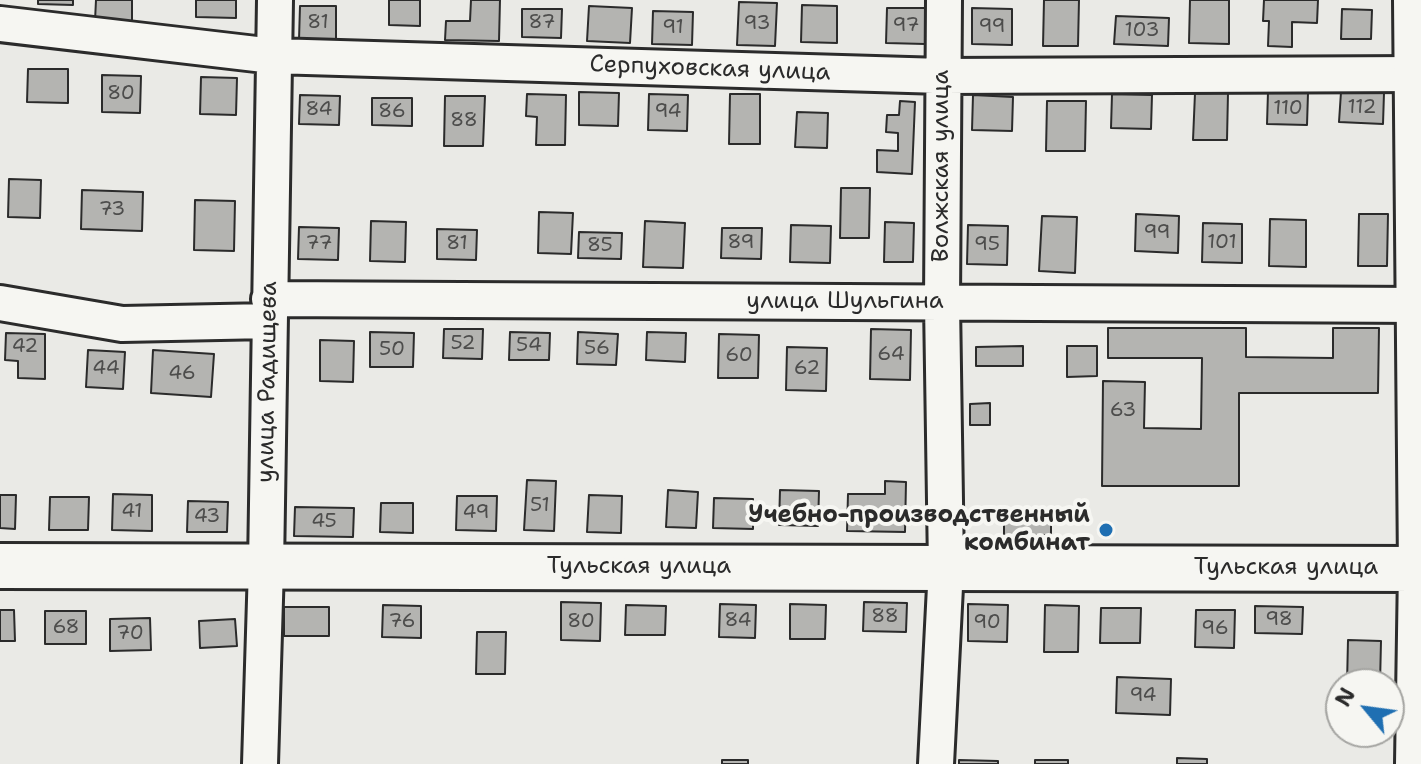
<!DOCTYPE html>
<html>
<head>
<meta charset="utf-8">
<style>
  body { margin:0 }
  #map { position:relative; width:1421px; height:764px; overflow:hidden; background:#eaeae6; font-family:"Shantell Sans",sans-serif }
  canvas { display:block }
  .north { position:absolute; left:1325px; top:668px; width:80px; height:80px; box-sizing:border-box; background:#f6f6f2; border:2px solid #a5a5a2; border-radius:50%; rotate:299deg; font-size:22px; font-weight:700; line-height:32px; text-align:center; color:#2b2b2b }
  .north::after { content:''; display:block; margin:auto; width:28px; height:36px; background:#1f6fb2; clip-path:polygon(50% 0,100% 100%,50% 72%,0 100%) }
</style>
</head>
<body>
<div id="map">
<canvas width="1421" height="764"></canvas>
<div class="north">N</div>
</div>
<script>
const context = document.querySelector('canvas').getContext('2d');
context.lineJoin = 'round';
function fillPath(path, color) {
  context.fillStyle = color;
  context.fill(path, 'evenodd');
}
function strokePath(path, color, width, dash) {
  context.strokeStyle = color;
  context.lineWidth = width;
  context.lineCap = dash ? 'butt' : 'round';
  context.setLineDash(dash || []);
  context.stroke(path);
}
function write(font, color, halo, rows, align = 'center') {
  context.font = font + ' "Shantell Sans",sans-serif';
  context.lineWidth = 8;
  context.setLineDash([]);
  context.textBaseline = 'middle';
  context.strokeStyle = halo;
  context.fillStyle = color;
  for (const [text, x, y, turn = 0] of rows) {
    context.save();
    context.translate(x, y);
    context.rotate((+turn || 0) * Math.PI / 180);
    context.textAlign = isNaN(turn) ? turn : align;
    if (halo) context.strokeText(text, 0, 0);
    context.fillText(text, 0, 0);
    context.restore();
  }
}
const building = new Path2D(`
  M38,0H73V5L38,4Z
  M96,0H132V21H95Z
  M196,0H236V18L196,17Z
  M389,0H420V26L389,25Z
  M471,0H500L499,41L445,40L446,21H470Z
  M1044,0H1079L1078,46H1043Z
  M1190,0H1229V44L1189,43Z
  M1264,0H1318L1317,23L1292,22V47L1268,46L1269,21H1263Z
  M739,2L777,3L775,46L737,45Z
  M802,5L837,6V43L801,42Z
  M300,6H336V40H299Z
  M589,6L632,8L630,43L587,41Z
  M887,8H926L925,44L886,43Z
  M972,8L1012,9V45L972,44Z
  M522,9H562L561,38L522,37Z
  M1342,9L1372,10L1371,39H1341Z
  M653,11L693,12L692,45L652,44Z
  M1116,16L1169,18L1168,46L1114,44Z
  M28,69H68V103L27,102Z
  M102,75L141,76L140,113L102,112Z
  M201,77L237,78L236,115L200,114Z
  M579,92L619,93L618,126L579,125Z
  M1268,92L1308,93L1307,125L1267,124Z
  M1341,92L1384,93L1383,124L1339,122Z
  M1195,93H1228L1227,140H1193Z
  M527,94L566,95L565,145H536L537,117L526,116Z
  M649,94L688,95L687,131L648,130Z
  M730,94H760V144H729Z
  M1112,94L1152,95L1151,129L1111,128Z
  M300,95L340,96L339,125L299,124Z
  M973,95L1013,97L1012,131L972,130Z
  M445,96H485L483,146H444Z
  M372,98H412V126L372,125Z
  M900,101L915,102L912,174L877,172V150L898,151V133L886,132L887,115H899Z
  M1047,101H1086L1085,151H1046Z
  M797,112L828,113L827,148L795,147Z
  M9,179L41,180L40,218L8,217Z
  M841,188H870L869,238H840Z
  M82,190L143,192L142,231L81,229Z
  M195,200L235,201L234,251L194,250Z
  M539,212L573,213L571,254L538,253Z
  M1136,214L1179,216L1178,253L1135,251Z
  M1359,214H1388L1387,266H1358Z
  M1042,216L1077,217L1075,273L1039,271Z
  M1270,219L1306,220V267L1269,266Z
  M371,221L406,222L405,262L370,261Z
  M645,221L685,223L683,268L643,267Z
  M885,222L914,223L913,262H884Z
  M1203,223L1242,224V263L1202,262Z
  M791,225L831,226L830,263L790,262Z
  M968,225L1008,226L1007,265L967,264Z
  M299,227L339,228L338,260L298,259Z
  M722,228H762L761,259L721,258Z
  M437,229L477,230L476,260L437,259Z
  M579,232L622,233L621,259L578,258Z
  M1108,328H1246V357L1333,358V328H1379L1378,393H1239V486H1102L1103,381L1145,382L1144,428L1201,429L1202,358H1108Z
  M444,329H483L482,359L443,358Z
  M871,329L911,330L910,380L870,379Z
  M370,332L414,333L413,367H370Z
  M510,332L550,333L549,360H509Z
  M578,332L618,334L616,365L577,364Z
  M647,332L686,333L685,362L646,360Z
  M6,333L45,334V379L18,378V361L5,360Z
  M719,334L759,335L758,378H718Z
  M320,340L354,341L353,382L320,381Z
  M1023,346V366H976V347Z
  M1067,346H1097V376L1067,377Z
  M787,347L827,348L826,391L786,390Z
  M88,350L125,352L123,389L86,387Z
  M153,350L214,354L211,397L151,393Z
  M990,403V425H970V404Z
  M527,480L556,481L554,531L524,530Z
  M885,481L906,482L905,532L847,531L848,494H885Z
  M668,490L698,492L696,528L666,527Z
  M780,490L819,491L818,526L779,525Z
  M113,494L152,495V531L112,530Z
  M0,495H16L15,529L0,528Z
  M589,495L622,496L621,533L587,532Z
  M457,496H497L496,531L456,530Z
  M50,497H89L88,530H49Z
  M714,498L753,499V529L713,528Z
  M188,501L228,502L227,532H187Z
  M381,503H413V533L380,532Z
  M295,507L354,508L353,537L294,536Z
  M1004,511H1051V535H1004Z
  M561,602L601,603L600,641L561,640Z
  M864,602L907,603L906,632L863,631Z
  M720,604L756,605L755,638L719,637Z
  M790,604L826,605L825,639H790Z
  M968,604L1008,605L1007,642L968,641Z
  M383,605L421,606V638L382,637Z
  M626,605L666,606L665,635H625Z
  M1045,605L1079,606L1078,652H1044Z
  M1255,606L1303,607L1302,634L1255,633Z
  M284,607H329V636H284Z
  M1101,608H1141L1140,643H1100Z
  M0,610H14L15,641H0Z
  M1196,610H1235L1234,648L1195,647Z
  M45,611H86V644H45Z
  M150,618L151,650L110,651V619Z
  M235,619L237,646L200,648L199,621Z
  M477,632H506L505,674H476Z
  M1348,640L1381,641L1380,684H1347Z
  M1117,677L1171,679L1170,715L1116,713Z
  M1177,758L1207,759V764H1177Z
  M722,760H748V764H722Z
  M959,760L998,761V764H959Z
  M1035,760H1068V764H1035Z`);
const minor = new Path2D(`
  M0,24L273,56L942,76L1421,74
  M269,299L1421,305
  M0,303L122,324L269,321
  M260,764L266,567L275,0
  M936,764L946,567L942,303L944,0`);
const major = new Path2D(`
  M1416,0L1421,569L1418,764
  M0,566L1421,569`);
const markers = [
  [1106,530,8,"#1f6fb2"]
];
const numberNames = [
  ["81",318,23],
  ["87",542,23],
  ["93",757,24],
  ["97",906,26],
  ["99",992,27],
  ["91",673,28],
  ["103",1142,31],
  ["80",121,94],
  ["112",1362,108],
  ["110",1288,109],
  ["84",319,110],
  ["86",392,112],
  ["94",668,112],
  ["88",464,121],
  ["73",112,210],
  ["99",1157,233],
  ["89",741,243],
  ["101",1222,243],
  ["77",319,244],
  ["81",457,244],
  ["95",987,245],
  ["85",600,246],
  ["52",463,344],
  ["54",529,346],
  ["42",25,347],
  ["56",597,349],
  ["50",392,350],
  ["64",891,355],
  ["60",739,356],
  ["44",106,369],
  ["62",807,369],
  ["46",182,374],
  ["63",1123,411],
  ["51",540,506],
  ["41",132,512],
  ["49",476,513],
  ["43",207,517],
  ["45",324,522],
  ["88",885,617],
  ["98",1279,620],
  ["84",738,621],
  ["76",402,622],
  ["80",581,622],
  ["90",987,623],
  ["68",66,628],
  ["96",1215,629],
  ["70",130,634],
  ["94",1143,696]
];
const streetNames = [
  ["Серпуховская улица",710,69,2],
  ["Волжская улица",942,166,-90],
  ["улица Шульгина",845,302],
  ["улица Радищева",268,382,-89],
  ["Тульская улица",639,567],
  ["Тульская улица",1286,568]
];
const poiNames = [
  ["Учебно-производственный",1090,516],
  ["комбинат",1090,544]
];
fillPath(building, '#b4b4b1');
strokePath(building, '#2b2b2b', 2);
strokePath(minor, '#2b2b2b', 40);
strokePath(major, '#2b2b2b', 50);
strokePath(minor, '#f6f6f2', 34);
strokePath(major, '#f6f6f2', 44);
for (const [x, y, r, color] of markers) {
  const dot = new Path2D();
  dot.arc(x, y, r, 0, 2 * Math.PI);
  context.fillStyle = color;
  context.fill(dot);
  strokePath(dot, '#f6f6f2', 3);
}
write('20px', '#4d4d4c', null, numberNames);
write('24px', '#2b2b2b', '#f6f6f2', streetNames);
write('bold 24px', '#2b2b2b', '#f6f6f2', poiNames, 'right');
</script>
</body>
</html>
